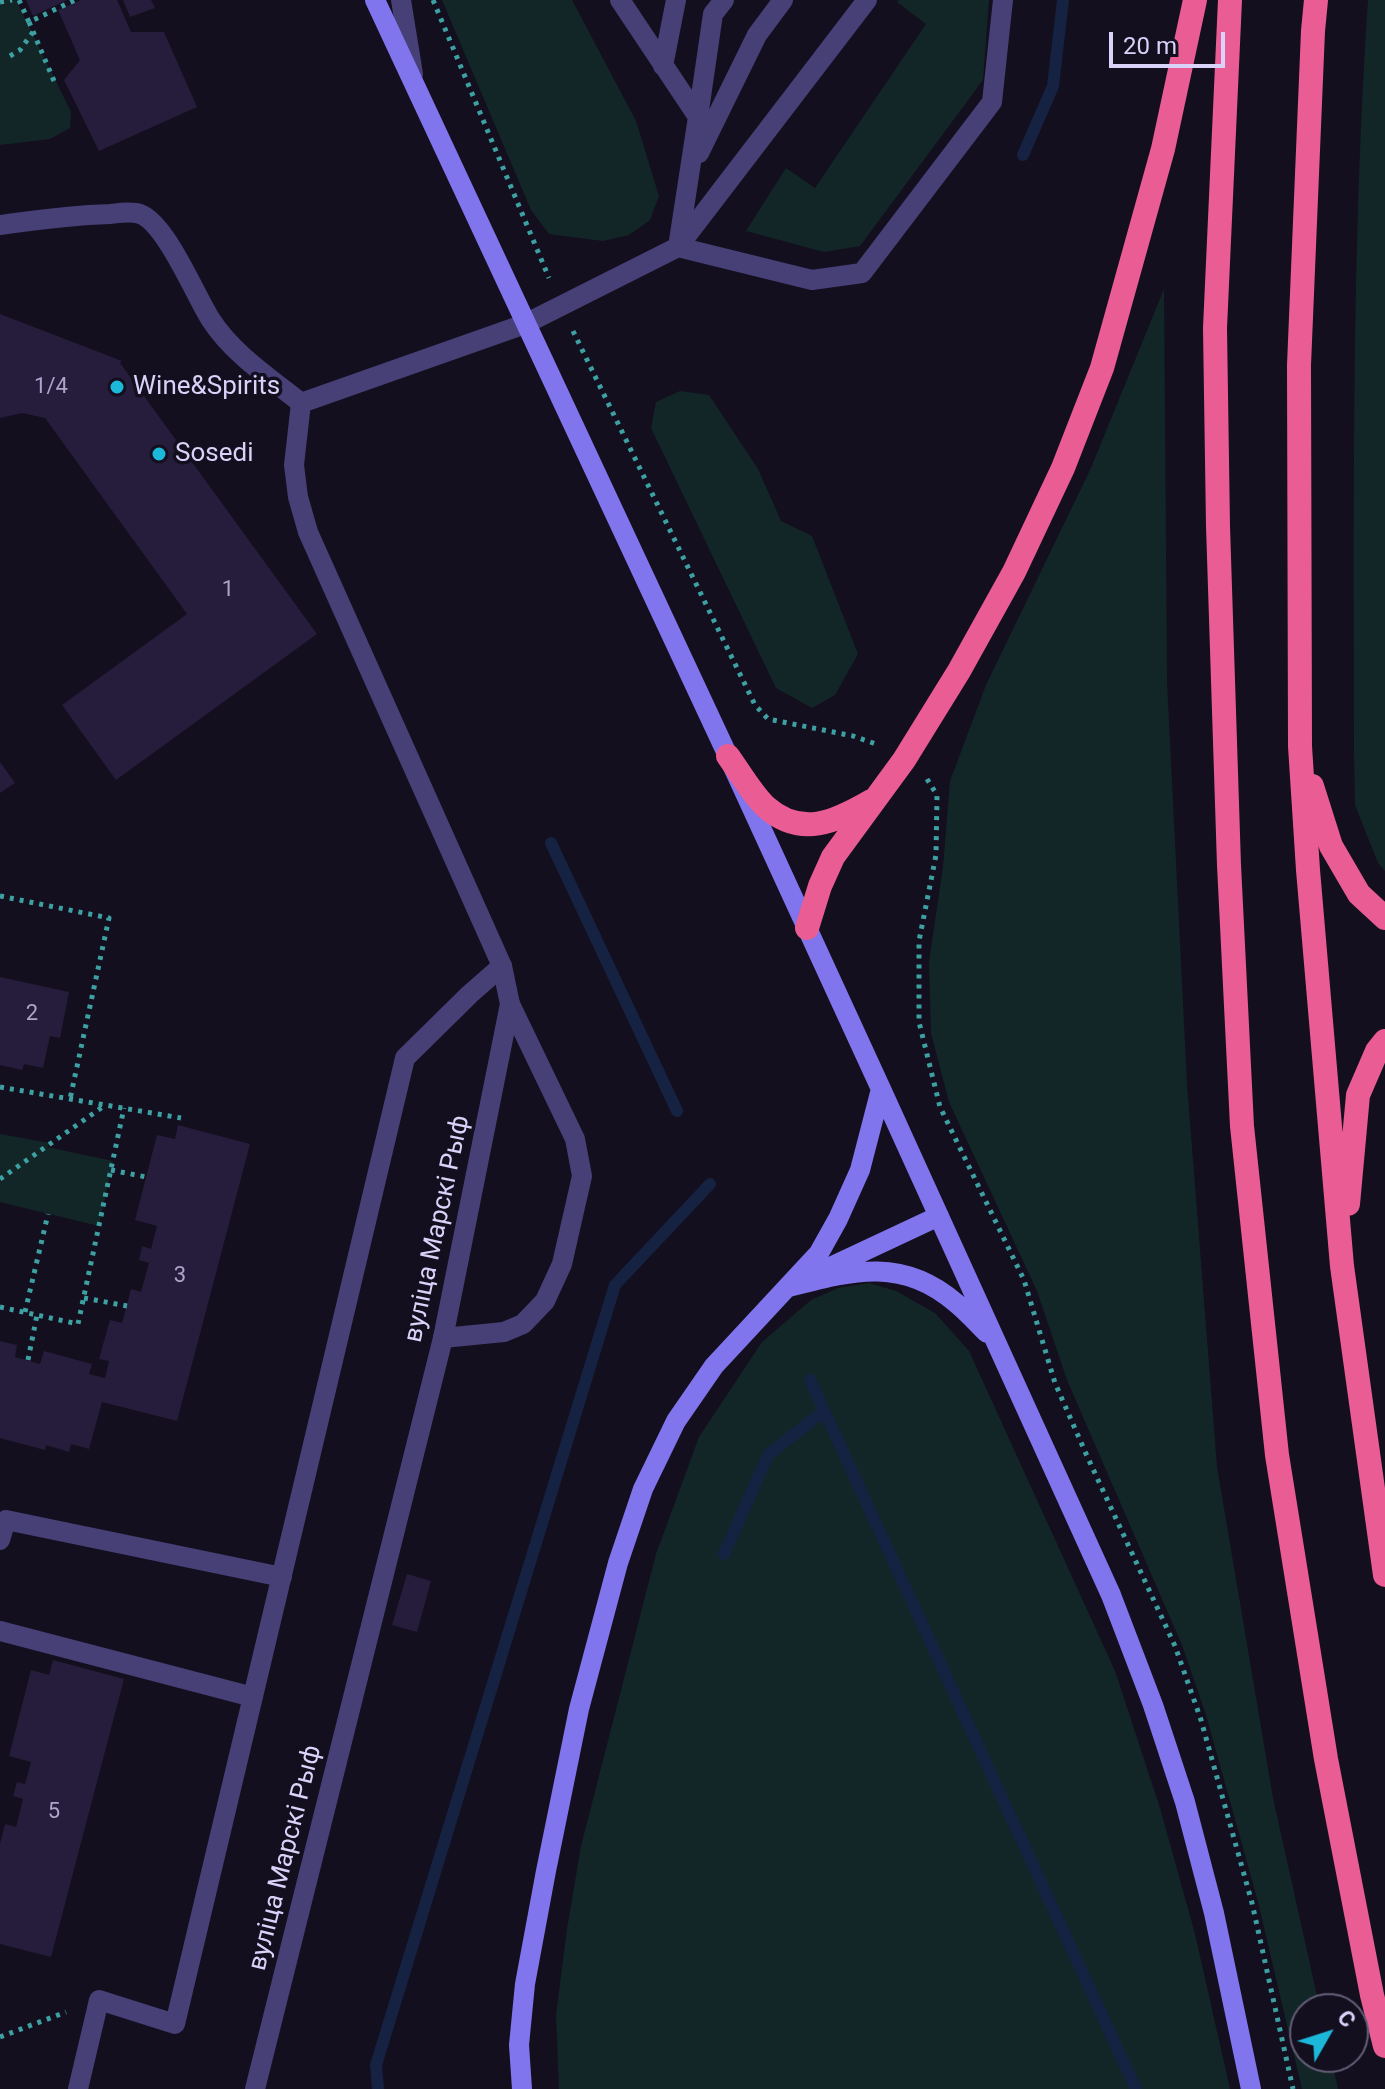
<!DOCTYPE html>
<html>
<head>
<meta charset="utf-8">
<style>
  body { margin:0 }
  #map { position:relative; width:1385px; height:2089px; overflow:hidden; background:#130f1e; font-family:Roboto,sans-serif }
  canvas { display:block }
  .north { position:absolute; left:1289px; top:1993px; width:80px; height:80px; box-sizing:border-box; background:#130f1e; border:2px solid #625d76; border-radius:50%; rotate:51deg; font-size:22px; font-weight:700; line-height:32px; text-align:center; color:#d9d2f9 }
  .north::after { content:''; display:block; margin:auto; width:28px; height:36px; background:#1cb8da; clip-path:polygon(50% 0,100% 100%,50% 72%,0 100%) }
  .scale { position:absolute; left:1109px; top:32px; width:116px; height:36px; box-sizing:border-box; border:4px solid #d9d2f9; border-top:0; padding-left:10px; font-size:24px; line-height:28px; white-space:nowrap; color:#d9d2f9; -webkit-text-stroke:6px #130f1e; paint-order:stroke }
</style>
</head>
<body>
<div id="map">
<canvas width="1385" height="2089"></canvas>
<div class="north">С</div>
<div class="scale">20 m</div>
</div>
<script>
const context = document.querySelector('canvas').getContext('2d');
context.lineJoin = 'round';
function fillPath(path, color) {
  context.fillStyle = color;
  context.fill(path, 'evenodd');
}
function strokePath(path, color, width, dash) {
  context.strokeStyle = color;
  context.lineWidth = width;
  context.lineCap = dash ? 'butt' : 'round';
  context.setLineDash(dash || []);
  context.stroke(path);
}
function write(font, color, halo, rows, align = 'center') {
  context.font = font + ' Roboto,sans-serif';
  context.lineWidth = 7;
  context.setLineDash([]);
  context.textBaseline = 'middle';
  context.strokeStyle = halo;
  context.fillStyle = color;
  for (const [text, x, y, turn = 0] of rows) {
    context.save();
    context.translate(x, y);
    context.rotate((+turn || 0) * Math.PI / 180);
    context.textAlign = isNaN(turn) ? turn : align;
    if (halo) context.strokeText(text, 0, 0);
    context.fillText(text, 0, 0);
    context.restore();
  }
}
const green = new Path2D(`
  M0,0H16L71,112L70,128L50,139L0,145Z
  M442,0H572L636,121L659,196L650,220L629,235L603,241L549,234L531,210Z
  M899,0H989L983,80L860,246L824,252L746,231L786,168L815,188L926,24L897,2Z
  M1368,0H1385V871L1378,863L1355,805L1354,753C1354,502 1351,251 1368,0Z
  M1164,289L1167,682L1187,1084L1217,1467L1273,1798L1320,2009H1305V2057H1331L1338,2089H1302L1258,1902L1206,1715L1182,1645L1067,1380L1037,1291L949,1102L931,1033L929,962L943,867L950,781L986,685L1091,468Z
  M680,391L709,395L758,469L781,521L812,536L858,654L835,695L812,708L776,688L651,428L656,402Z
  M0,1134L50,1143L47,1147L113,1161L99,1226L0,1202Z
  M869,1283L896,1291L935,1313L969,1351L1115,1671L1160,1808L1195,1934L1230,2089H559L556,2015L567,1929L581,1846L656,1554L699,1437L762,1342L811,1300L838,1288Z`);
const stream = new Path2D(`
  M1023,155L1053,86L1063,0
  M551,843L677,1111
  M810,1380L1136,2089
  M724,1554L768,1455L824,1411
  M378,2089L376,2065L615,1285L710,1184`);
const building = new Path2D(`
  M26,0H67L33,16Z
  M81,0H117L131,32H164L197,107L99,151L64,80L80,60L58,10Z
  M123,0H151L155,8L130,17Z
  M0,314L122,361L120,363L317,634L116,780L62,705L187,614L45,418L22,413L0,418Z
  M0,762L15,783L0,793Z
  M0,977L69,992L60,1038L50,1036L43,1068L24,1064L22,1070L0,1065Z
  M178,1125L250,1144L177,1421L102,1402L89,1449L71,1444L69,1452L46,1445L45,1450L0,1438V1341L17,1345L15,1357L40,1364L44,1351L92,1364L89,1374L105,1378L109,1361L99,1359L110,1320L122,1323L131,1289L141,1292L149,1263L139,1260L142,1246L151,1249L157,1226L135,1220L157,1135L175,1139Z
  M407,1574L431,1581L417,1632L392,1625Z
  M53,1660L124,1679L51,1957L0,1944V1844L5,1824L16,1827L23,1799L13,1796L17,1782L25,1784L31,1762L9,1756L31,1670L49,1675Z`);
const path = new Path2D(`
  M19,0L29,22
  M433,0L549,278
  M0,2L12,0
  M10,56L20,50L33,32
  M54,81L29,22L75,0
  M573,331L755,705L768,719L853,736L876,744
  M927,779L937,795L936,855L919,941V1022L940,1107L1024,1280L1055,1383L1087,1456L1175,1646L1201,1720L1252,1903L1293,2089
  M0,896L109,918L70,1099
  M0,1087L181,1118
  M111,1170L146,1177
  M0,1179L104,1106
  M84,1298L127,1306
  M0,1307L78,1324L124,1108
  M25,1312L48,1214
  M28,1360L37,1315
  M0,2037L66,2012`);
const lane = new Path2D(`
  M401,0L413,74
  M620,0L698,117L678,247L812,280L862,273L992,102L1003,0
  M663,66L676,0
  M698,117L713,14L724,0
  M699,153L757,35L783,0
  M525,324L678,247L867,0
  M443,1338L504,1332L523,1324L545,1301L562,1264L582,1176L575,1139L510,1004
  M0,1540L6,1520L282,1577
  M0,1631L253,1697
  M78,2089L99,2000L175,2024L405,1058L470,994L502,966`);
const street = new Path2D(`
  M0,225C36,220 73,215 110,214C119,213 131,211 140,214C166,223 196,297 211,320C233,354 270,378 301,403L525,324
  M255,2089L443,1338L510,1004L502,966L308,532L298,497L294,465L301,403`);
const secondary = new Path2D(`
  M375,0L728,756L881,1089L1111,1595L1153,1705L1185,1802L1214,1913L1251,2089
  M826,1269L939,1216
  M789,1287C851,1271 902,1256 956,1303C967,1312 977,1323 987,1333
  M522,2089L519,2045L525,1984L546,1871L579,1709L618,1563L643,1489L676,1421L714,1366L819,1253L838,1219L860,1170L881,1089`);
const highway = new Path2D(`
  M1230,0L1215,328L1218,526L1229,865L1242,1126L1277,1455L1326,1759L1372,1995L1385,2046
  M1316,0L1313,31L1299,365L1300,746L1308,870L1342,1266L1385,1575
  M728,756C739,771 752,794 766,807C801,838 835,822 871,801
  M1312,786L1331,846L1359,894L1385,918
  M807,928L820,886L833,857L904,760L959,671L1014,572L1063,468L1102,368L1163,149L1195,0
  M1348,1204L1358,1095L1377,1051L1385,1041`);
const markers = [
  [117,387,8,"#1cb8da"],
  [159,454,8,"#1cb8da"]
];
const numberNames = [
  ["1/4",51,387],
  ["1",228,590],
  ["2",32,1014],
  ["3",180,1276],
  ["5",54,1812]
];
const poiNames = [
  ["Wine&Spirits",133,387],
  ["Sosedi",175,454]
];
const streetNames = [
  ["вуліца Марскі Рыф",438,1229,-78],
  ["вуліца Марскі Рыф",286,1858,-76]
];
fillPath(green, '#132627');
strokePath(stream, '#152242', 12);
fillPath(building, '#261d3c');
strokePath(path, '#3da0a2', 5, [4, 6]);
strokePath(lane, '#464077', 20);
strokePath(street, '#464077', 20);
strokePath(secondary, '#8175ed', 20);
strokePath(highway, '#ea5c94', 24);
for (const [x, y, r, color] of markers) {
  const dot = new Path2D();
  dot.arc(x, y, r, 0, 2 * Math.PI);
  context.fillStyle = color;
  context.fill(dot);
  strokePath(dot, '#130f1e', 3);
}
write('22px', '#aca5ca', null, numberNames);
write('26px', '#d9d2f9', '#130f1e', poiNames, 'left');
write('26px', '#d9d2f9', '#130f1e', streetNames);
</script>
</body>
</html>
